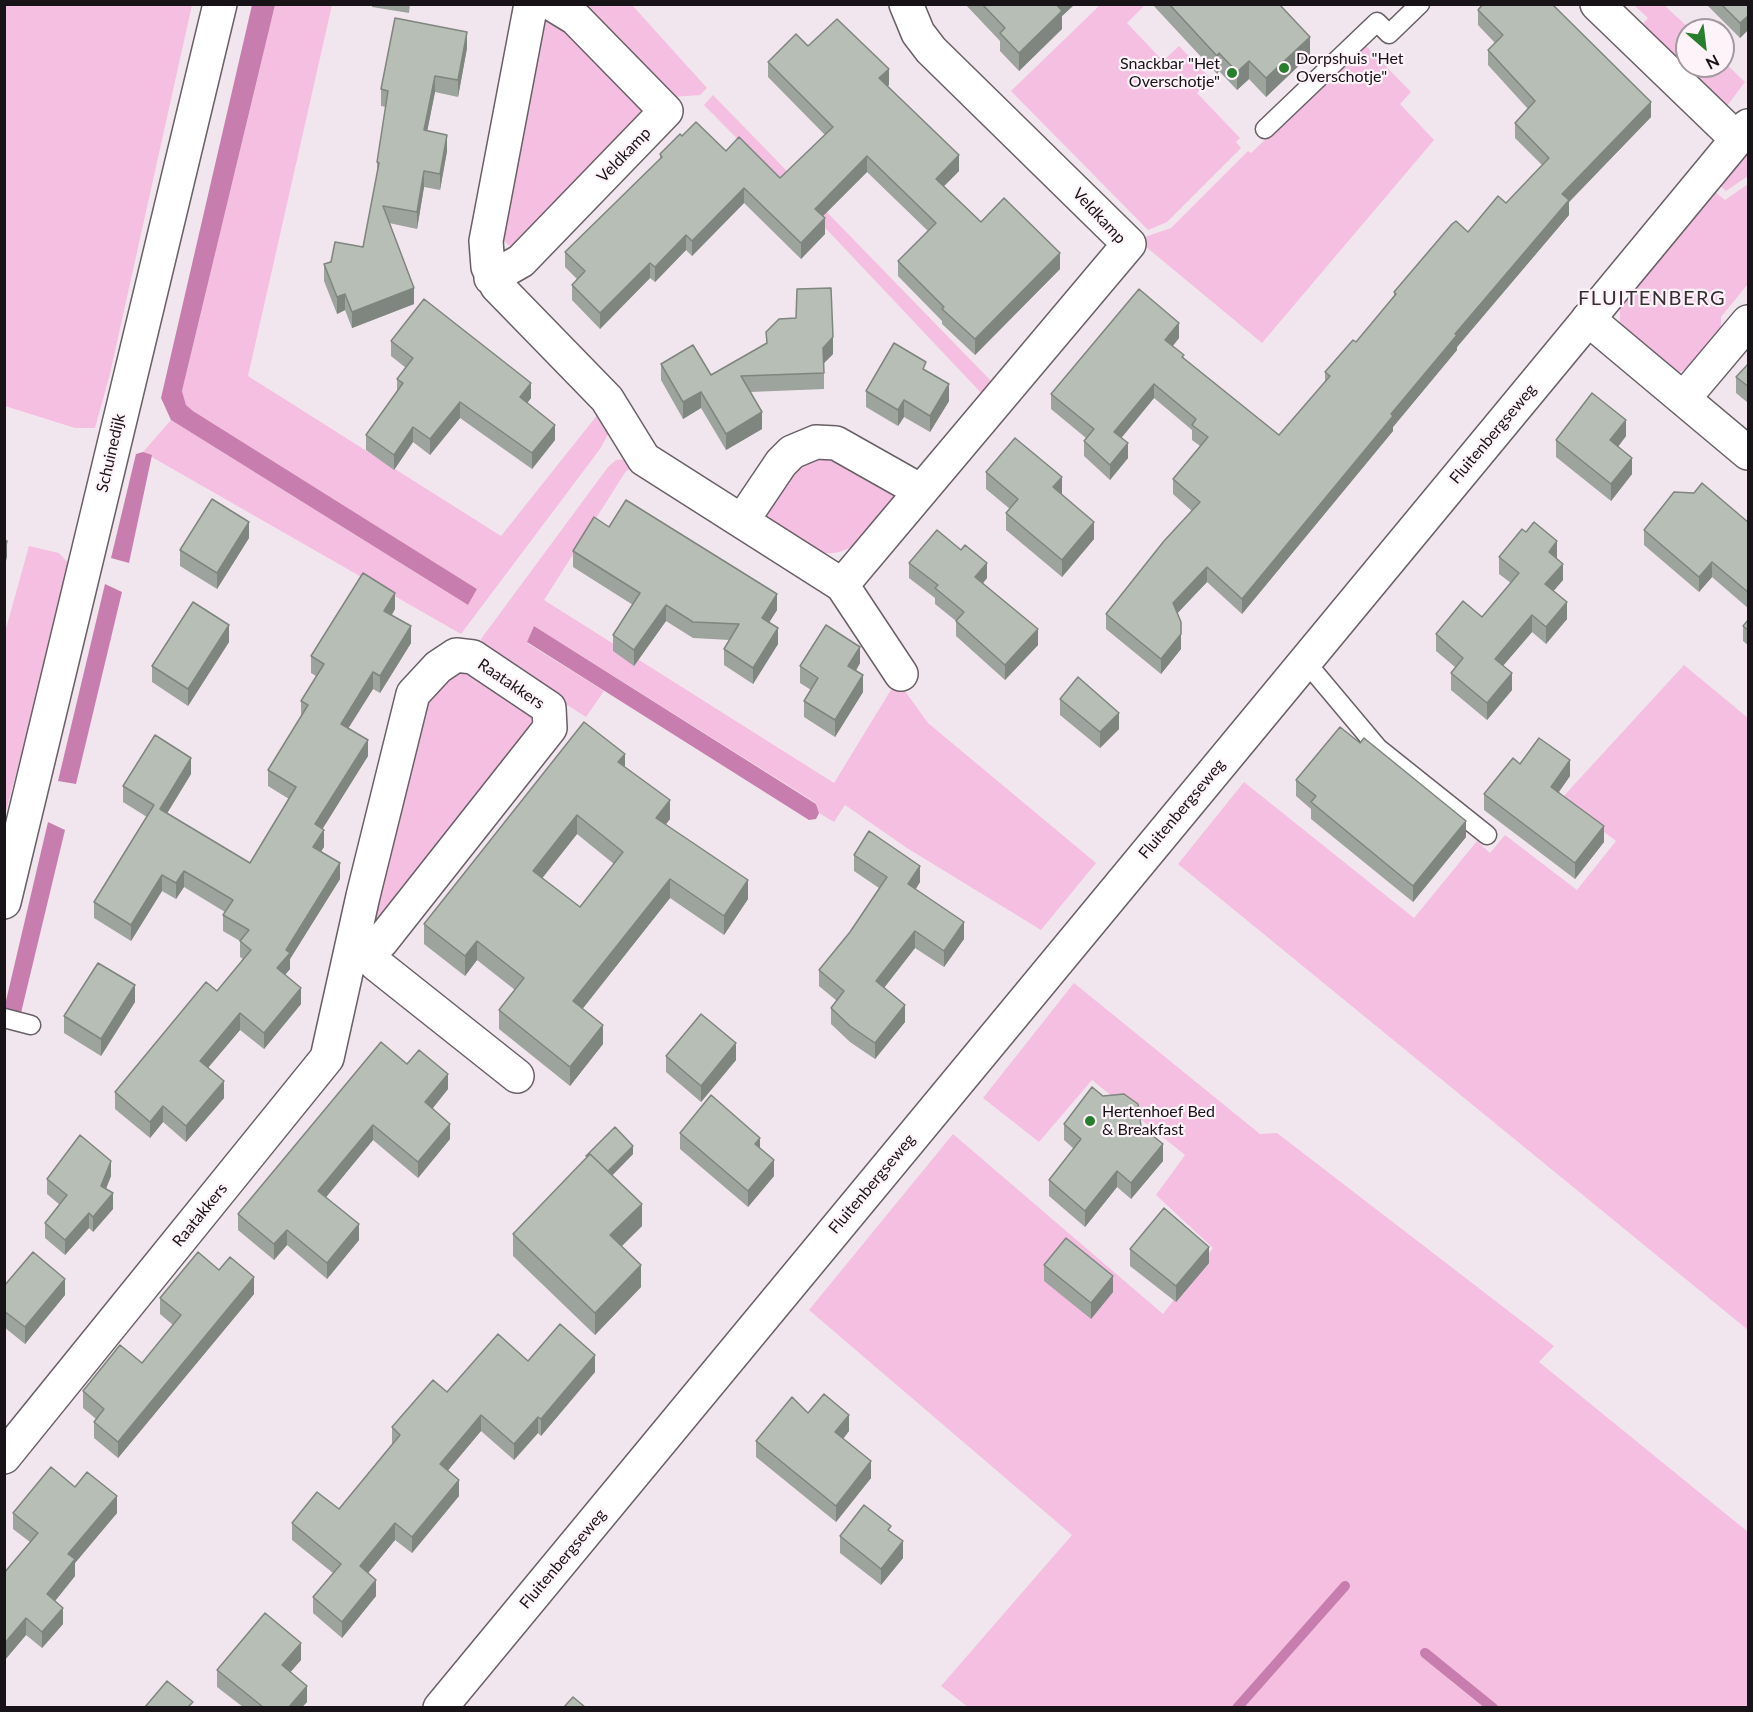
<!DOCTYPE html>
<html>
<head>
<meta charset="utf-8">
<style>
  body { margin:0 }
  #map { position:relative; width:1753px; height:1712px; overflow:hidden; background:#f1e6ed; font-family:Lato,sans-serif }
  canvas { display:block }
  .frame { position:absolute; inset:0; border:6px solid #171316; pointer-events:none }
  .north { position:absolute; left:1675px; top:18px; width:60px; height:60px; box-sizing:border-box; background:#fff3fa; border:2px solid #a2999f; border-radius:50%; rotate:152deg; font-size:16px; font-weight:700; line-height:24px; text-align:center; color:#171316 }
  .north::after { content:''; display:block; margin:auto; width:21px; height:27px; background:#277e2c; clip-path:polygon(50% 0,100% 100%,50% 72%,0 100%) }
</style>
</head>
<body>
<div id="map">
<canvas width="1753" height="1712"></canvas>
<div class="frame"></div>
<div class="north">N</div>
</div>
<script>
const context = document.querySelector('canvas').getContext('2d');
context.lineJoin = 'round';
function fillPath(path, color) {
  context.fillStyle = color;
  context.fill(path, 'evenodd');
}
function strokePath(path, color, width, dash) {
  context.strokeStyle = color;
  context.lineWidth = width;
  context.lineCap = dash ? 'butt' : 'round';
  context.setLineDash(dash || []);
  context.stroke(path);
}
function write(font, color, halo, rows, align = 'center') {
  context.font = font + ' Lato,sans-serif';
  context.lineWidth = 4.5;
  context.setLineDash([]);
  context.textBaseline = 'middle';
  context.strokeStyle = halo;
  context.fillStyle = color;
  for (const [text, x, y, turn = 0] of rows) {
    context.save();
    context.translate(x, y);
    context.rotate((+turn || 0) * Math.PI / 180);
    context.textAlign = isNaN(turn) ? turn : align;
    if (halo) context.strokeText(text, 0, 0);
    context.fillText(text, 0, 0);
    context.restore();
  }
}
const green = new Path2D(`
  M4,5H192L109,378L95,428H75L5,406Z
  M275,5H332L248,376L501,536L602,409L610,431L600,449L461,634L143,452L171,420L468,605L477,589L193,411L186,405L182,391Z
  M574,5H632L707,88L700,95L673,97Z
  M1100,5H1145L1127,23L1163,61L1179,46L1211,79L1197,93L1240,138L1236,142L1241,148L1167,222L1148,230L1011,91Z
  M1634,5H1664L1691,30H1687V66H1723V61L1745,82L1727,106L1716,102L1640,27L1648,18Z
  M556,18L646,111L517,247H511L501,239L543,21Z
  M1365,45L1411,92L1400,104L1434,140L1262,343L1145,246L1142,238L1171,228L1248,151L1251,153Z
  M713,95L994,384L984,396L831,234L704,105Z
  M1748,147V176L1726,191L1718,184Z
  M1748,184V284L1721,317V336L1694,366L1677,373L1620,325V303L1713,190L1725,200Z
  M826,451L898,495C879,519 852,566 815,550C798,542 782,531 765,521L763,509L790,467Z
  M626,459L634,468L626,471L544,600L834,783L897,680L928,723L1096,863L1041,930L907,848L845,805L834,822L819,813L816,803L534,626L527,643L604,691L586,717L485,653L481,639L608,467L616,460Z
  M29,546L59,553L72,567L5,815V632Z
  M1684,665L1748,718V1330L1178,864L1244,782L1414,918L1477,841L1490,853L1505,835L1577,890L1616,841L1561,799Z
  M462,669L525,705L532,717L528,737L379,921L369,914L422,704L435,684Z
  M1074,983L1260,1134L1277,1133L1554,1346L1539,1362L1748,1532V1707H968L941,1686L1072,1535L809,1310L953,1134L1163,1314L1213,1248L1156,1195L1185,1155L1092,1080L1039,1142L983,1098Z`);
const water = new Path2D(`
  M252,5H275L182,391L186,405L193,411L477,589L468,605L171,420L161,398Z
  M143,452L152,455L129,563L111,558L136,454Z
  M105,584L122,592L76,784L58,781Z
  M534,626L816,804L819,813L816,819L809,820L527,642Z
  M48,822L65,830L21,1013L5,1010V1005Z`);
const stream = new Path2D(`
  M1425,1653L1493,1708
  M1237,1708L1345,1586`);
const service = new Path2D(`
  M1265,129L1377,22L1389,34L1420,4
  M1305,661L1378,748L1487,835
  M4,1018L31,1025`);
const minor = new Path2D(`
  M531,4L486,241L488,267L497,286L607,399L644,459L842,585L901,674
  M1597,4L1737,139
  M491,278L521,261L666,111L575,18L552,4
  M1588,319L1748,453
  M1684,398L1748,322
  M742,521L781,463L792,452L816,442L836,443L921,491
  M842,585L1129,244L931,50L918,33L906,4
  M4,902L220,4
  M369,946L376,964L517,1076
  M4,1457L327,1058L363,896L413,694L438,667L456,655L473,657L549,708L550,728L381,942L352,951`);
const tertiary = new Path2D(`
  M440,1708L1748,126`);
const wall = new Path2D(`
  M372,4H410L409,13L372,7Z
  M965,4H1075L1062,16V29L1019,71L1000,51V41Z
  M1152,4H1279L1310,55L1266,97L1249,79L1237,90L1219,71L1217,74Z
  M1706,4H1749V29L1740,38Z
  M1478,10L1651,117L1569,202V215L1457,347V350L1393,427V431L1242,614L1207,582L1177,613L1181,637V649L1161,674L1106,629V614L1192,511L1173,494V479L1200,446L1192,440V430L1154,398L1121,438L1128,458L1110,480L1084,456V441L1086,438L1051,409V394L1179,338L1173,346L1184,358L1279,435L1325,382V372L1356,342L1394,297V292L1468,232L1506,203L1542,165L1515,138V123L1528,109L1488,65V50L1495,43L1478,25Z
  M808,46L889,85L887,86L959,171L944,186L981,222L1060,269L975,355L942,324V321L898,276V261L928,231L867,172L823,216L825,234L801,259L744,203L692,256L686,250L655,282L650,278L600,329L572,300V285L577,279L565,267V252L660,159V154L682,136L726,151L780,178L825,135L768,77V62Z
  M467,48L458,97L435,92L427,131L447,151L440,190L424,187L417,229L389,223L414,304L352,328L345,310L337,314L324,281V264L363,247L377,177V162L386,107L381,106V89Z
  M391,341L531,398L527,403L555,440L532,469L460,418L430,455L413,442L394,470L366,450V435L397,391V379L406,368L391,356Z
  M833,354L824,363V389L750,392L762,429L726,450L701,408L683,419L661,380V364L711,375Z
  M1749,363V419L1748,403L1736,393V377Z
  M926,370L949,401L930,432L904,417L898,426L866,407V391Z
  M1626,436L1618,447L1632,474L1611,501L1556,457V440Z
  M986,472L1062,494L1094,539L1062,577L1006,530V513L1010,509L986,489Z
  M1749,523V609L1712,577L1699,592L1644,545V530Z
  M609,527L777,610L769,622L778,644L753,684L724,665V649L730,640L693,638L666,621L634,666L613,651V635L633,605L573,567V551Z
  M249,538L217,589L180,566V550Z
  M1499,557L1557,558L1563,580L1553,591L1567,619L1546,644L1532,632L1503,666L1512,690L1487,720L1451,690V673L1455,667L1436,651V634L1482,617L1511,583L1499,574Z
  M909,563L987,578L983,583L1038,645L1005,680L956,636V621L935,604V598L909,578Z
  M395,609L392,615L411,643L380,693L373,689L348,728L368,756L322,829L324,847L321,851L340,879L290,959V969L285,975L301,1004L264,1049L240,1030L208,1068L224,1098L186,1142L163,1122L150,1138L115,1109V1092L217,991L243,959L240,957V941L223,931V915L225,912L184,887L176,899L162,891L131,941L94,918V902L147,817L123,802V786L191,774L167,813L250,863L289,799L268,786V770L301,716V701L316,676L311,673V656Z
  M1749,619V646L1743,641V626Z
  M229,642L188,706L152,682V666Z
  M860,663L856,671L863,692L835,737L804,717V701L811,690L800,683V666Z
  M1060,699L1119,729L1100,748L1060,715Z
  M1520,764L1570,776L1559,792L1604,842L1575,879L1484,810V794Z
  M625,767L670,819L666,824L748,899L724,935L670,898L582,1009L603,1044L570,1086L499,1029V1010L515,990L477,960L465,976L424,944V924ZM577,834L614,864L580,907L542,878Z
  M1296,780L1466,837L1413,902L1311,819V809L1296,796Z
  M854,855L920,882L916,889L964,939L944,967L915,948L884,988L905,1022L875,1059L850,1042L831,1024V1008L837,1001L819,986V970L850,932L879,888L854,871Z
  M135,1002L101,1056L64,1033V1016Z
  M666,1056L736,1060L701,1102L666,1072Z
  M407,1064L448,1089L432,1109L450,1139L418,1178L373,1140L326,1197L359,1240L327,1279L287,1245L274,1260L238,1230V1214Z
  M1064,1124L1141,1126L1163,1161L1131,1199L1117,1187L1085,1227L1049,1196V1180L1074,1149L1064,1140Z
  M680,1133L760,1148L774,1176L748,1207L680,1149Z
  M633,1154L612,1175L642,1226L621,1246L641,1287L595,1335L513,1256V1234L586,1159V1156Z
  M111,1176L106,1189L113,1209L93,1232L89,1228L65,1255L45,1238V1223L60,1205L47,1194V1179Z
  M1130,1249L1209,1263L1176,1302L1130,1266Z
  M1044,1265L1113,1292L1091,1319L1044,1281Z
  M219,1270L254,1294L118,1458L94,1438V1422L96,1419L83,1408V1391L142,1363L173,1325L160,1314V1298Z
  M4,1286L65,1295L25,1344L4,1327Z
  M528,1361L595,1372L541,1436L538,1433L514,1460L481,1431L448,1470L459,1496L412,1553L395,1540L368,1573L376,1596L342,1638L313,1613V1597L333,1573L292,1540V1523L339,1509L392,1444V1427L447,1392Z
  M808,1413L849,1431L843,1439L871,1478L836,1522L756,1457V1441Z
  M75,1487L117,1513L75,1563V1576L55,1601L63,1624L42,1648L26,1635L4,1661L30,1542L13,1529V1513Z
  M891,1532L903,1558L881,1585L840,1553V1536Z
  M301,1660L290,1672L307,1702L302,1707H243L217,1687V1670Z`);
const shadedWall = new Path2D(`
  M1056,4H1075L1062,16V29L1019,71V53Z
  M1749,15V29L1740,38V23Z
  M467,32V48L458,97V80Z
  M1310,37V55L1266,97V78Z
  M1219,53V71L1217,74V56Z
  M1249,61V79L1237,90V72Z
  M889,69V85L879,93V78Z
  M435,76V92L424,147V130Z
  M1651,102V117L1569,202V215L1457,347V350L1393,427V431L1242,614V599L1455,334L1562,194Z
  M447,135V151L440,190V174Z
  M959,155V171L936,194V179Z
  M867,156V172L815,224V209Z
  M424,171V187L417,229V212Z
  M744,188V203L692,256V241Z
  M825,218V234L801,259V243Z
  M686,235V250L655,282V267Z
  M1060,253V269L975,355V339Z
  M650,263V278L600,329V313Z
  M414,288V304L352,328V312Z
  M345,294V310L337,314V297Z
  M1179,323V338L1165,355V340Z
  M833,337V354L823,364V348Z
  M531,383V398L520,413V397Z
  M949,384V401L930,432V416Z
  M1154,384V398L1114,447V432Z
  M701,392V408L683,419V402Z
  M904,400V417L898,426V410Z
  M460,402V418L430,455V439Z
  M762,412V429L726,450V434Z
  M1626,420V436L1610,457V440Z
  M555,425V440L532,469V453Z
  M413,427V442L394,470V455Z
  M1128,443V458L1110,480V465Z
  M1632,458V474L1611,501V484Z
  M1062,477V494L1053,503V487Z
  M249,522V538L217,589V573Z
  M1094,522V539L1062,577V560Z
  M7,541V557L4,569V553Z
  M1557,541V558L1549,568V552Z
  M1712,562V577L1699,592V577Z
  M987,563V578L975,593V577Z
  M1563,564V580L1545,601V584Z
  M1207,567V582L1173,618V603Z
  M395,593V609L384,627V611Z
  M777,594V610L762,634V618Z
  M1567,602V619L1546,644V627Z
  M666,605V621L634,666V650Z
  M1532,615V632L1495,675V659Z
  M1181,622V649L1161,674V659Z
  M229,625V642L188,706V689Z
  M411,626V643L380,693V676Z
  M778,628V644L753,684V668Z
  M1038,629V645L1005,680V665Z
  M860,647V663L848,683V666Z
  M373,672V689L341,740V724Z
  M1512,673V690L1487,720V703Z
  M863,675V692L835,737V720Z
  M1119,713V729L1100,748V732Z
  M368,740V756L315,841V824Z
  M625,754V773L618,762Z
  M191,758V774L160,825V809Z
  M1570,760V776L1551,803V787Z
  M670,800V819L656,837V818Z
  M577,815V834L533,890V871Z
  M1466,821V837L1413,902V886Z
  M1604,826V842L1575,879V863Z
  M324,830V847L313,863V847Z
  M340,863V879L290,959V969L277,984V968L286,950Z
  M920,866V882L908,900V884Z
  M184,871V887L176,899V883Z
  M162,875V891L131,941V925Z
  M670,879V898L573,1021V1001Z
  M748,880V899L724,935V916Z
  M964,922V939L944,967V951Z
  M915,931V948L876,998V981Z
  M477,941V960L465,976V956Z
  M135,985V1002L101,1056V1039Z
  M301,988V1004L264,1049V1033Z
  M905,1005V1022L875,1059V1043Z
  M240,1013V1030L200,1077V1061Z
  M603,1025V1044L570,1086V1067Z
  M736,1043V1060L701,1102V1086Z
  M448,1074V1089L425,1118V1102Z
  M224,1081V1098L186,1142V1126Z
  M163,1106V1122L150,1138V1122Z
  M450,1124V1139L418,1178V1162Z
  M373,1125V1140L318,1207V1191Z
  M760,1138V1154L755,1144Z
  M1163,1144V1161L1131,1199V1183Z
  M633,1146V1154L605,1183V1175Z
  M774,1160V1176L748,1207V1191Z
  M111,1161V1176L101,1201V1186Z
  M1117,1171V1187L1085,1227V1211Z
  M113,1193V1209L93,1232V1217Z
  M642,1204V1226L610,1258V1235Z
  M89,1213V1228L65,1255V1240Z
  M359,1224V1240L327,1279V1263Z
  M287,1230V1245L274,1260V1244Z
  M1209,1247V1263L1176,1302V1286Z
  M641,1265V1287L595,1335V1313Z
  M1113,1276V1292L1091,1319V1303Z
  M254,1277V1294L118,1458V1442Z
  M65,1279V1295L25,1344V1327Z
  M595,1355V1372L541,1436V1419Z
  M481,1415V1431L440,1480V1464Z
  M849,1415V1431L835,1449V1432Z
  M538,1417V1433L514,1460V1444Z
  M871,1461V1478L836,1522V1506Z
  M459,1480V1496L412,1553V1537Z
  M117,1496V1513L75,1563V1576L47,1611V1594L68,1554Z
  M395,1523V1540L360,1583V1566Z
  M903,1541V1558L881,1585V1569Z
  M376,1580V1596L342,1638V1622Z
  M63,1608V1624L42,1648V1632Z
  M26,1618V1635L4,1661V1644Z
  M301,1643V1660L282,1682V1665Z
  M307,1686V1702L302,1707H289Z`);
const building = new Path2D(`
  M982,4H1056L1062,11L1019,53L1000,33L1005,28Z
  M1169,4H1279L1310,37L1266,78L1249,61L1237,72L1219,53L1217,56Z
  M1483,4H1552L1651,102L1562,194L1569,200L1455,334L1457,335L1391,414L1393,416L1242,599L1207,567L1173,603L1181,622V634L1161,659L1106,614L1164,541L1200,502L1173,479L1208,437L1192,425L1196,419L1154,384L1114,432L1128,443L1110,465L1084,441L1094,429L1051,394L1139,289L1179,323L1165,340L1184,355L1182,357L1279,435L1330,376L1325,372L1353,340L1356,342L1396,294L1394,292L1452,224L1456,221L1468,232L1498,196L1506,203L1549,158L1515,123L1535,101L1488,50L1503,35L1478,10Z
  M1721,4H1749V15L1740,23Z
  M395,18L467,32L458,80L435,76L424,130L447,135L440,174L424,171L417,212L383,206L414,288L352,312L345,294L337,297L324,264L331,262L335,242L363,247L379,163L377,162L388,91L381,89Z
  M837,19L889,69L879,78L959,155L936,179L981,222L1004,198L1060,253L975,339L942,309L944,307L898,261L936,223L867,156L815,209L825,218L801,243L744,188L692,241L686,235L655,267L650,263L600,313L572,285L585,271L565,252L662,157L660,154L680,134L682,136L696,122L726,151L739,137L780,178L833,127L768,62L796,34L808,46Z
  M831,288L833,337L823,348L824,373L741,376L762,412L726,434L701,392L683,402L661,364L693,345L711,375L767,343L766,332L779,319L796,318L797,289Z
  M424,299L531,383L520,397L555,425L532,453L460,402L430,439L413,427L394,455L366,435L403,383L397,379L413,358L391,341Z
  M894,343L926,362L923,369L949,384L930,416L904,400L898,410L866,391Z
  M1749,363V387L1736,377Z
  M1592,393L1626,420L1610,440L1632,458L1611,484L1556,440Z
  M1015,438L1062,477L1053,487L1094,522L1062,560L1006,513L1018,499L986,472Z
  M1702,483L1749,523V593L1712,562L1699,577L1644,530L1674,492L1694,493Z
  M212,499L249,522L217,573L180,550Z
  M626,500L777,594L762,618L778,628L753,668L724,649L739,624L693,622L666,605L634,650L613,635L640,593L573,551L594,517L609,527Z
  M1534,522L1557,541L1549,552L1563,564L1545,584L1567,602L1546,627L1532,615L1495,659L1512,673L1487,703L1451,673L1463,658L1436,634L1463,601L1482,617L1519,573L1499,557L1522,529L1526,532Z
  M937,530L961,550L965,545L987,563L975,577L1038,629L1005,665L956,621L964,612L935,588L938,585L909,563Z
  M4,540L7,541L4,553Z
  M363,573L395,593L384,611L411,626L380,676L373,672L341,724L368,740L315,824L324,830L313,847L340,863L286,950L290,953L277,968L301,988L264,1033L240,1013L200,1061L224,1081L186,1126L163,1106L150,1122L115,1092L206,982L217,991L251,950L240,941L249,930L223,915L233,900L184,871L176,883L162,875L131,925L94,902L154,805L123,786L155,735L191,758L160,809L250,863L296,787L268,770L308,705L301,701L324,664L311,656Z
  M193,602L229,625L188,689L152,666Z
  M1749,619V631L1743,626Z
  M826,625L860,647L848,666L863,675L835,720L804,701L818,678L800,666Z
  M1078,677L1119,713L1100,732L1060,699Z
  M584,722L625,754L618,762L670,800L656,818L748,880L724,916L670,879L573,1001L603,1025L570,1067L499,1010L524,978L477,941L465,956L424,924ZM577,815L623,852L580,907L533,871Z
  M1340,727L1360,743L1364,738L1466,821L1413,886L1311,802L1316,796L1296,780Z
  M1539,738L1570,760L1551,787L1604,826L1575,863L1484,794L1513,758L1520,764Z
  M869,831L920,866L908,884L964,922L944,951L915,931L876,981L905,1005L875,1043L850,1026L831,1008L844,991L819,970L850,932L887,877L854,855Z
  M98,963L135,985L101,1039L64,1016Z
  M701,1014L736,1043L701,1086L666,1056Z
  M381,1042L407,1064L419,1050L448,1074L425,1102L450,1124L418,1162L373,1125L318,1191L359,1224L327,1263L287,1230L274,1244L238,1214Z
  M1092,1087L1103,1096L1124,1094L1138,1104L1141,1126L1163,1144L1131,1183L1117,1171L1085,1211L1049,1180L1081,1139L1064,1124Z
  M711,1095L760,1138L755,1144L774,1160L748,1191L680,1133Z
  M615,1127L633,1146L608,1171L590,1154L587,1157L586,1156Z
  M80,1135L111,1161L101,1186L113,1193L93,1217L89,1213L65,1240L45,1223L67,1195L47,1179Z
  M590,1154L642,1204L610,1235L641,1265L595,1313L513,1234Z
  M1164,1208L1209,1247L1176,1286L1130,1249Z
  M1066,1238L1113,1276L1091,1303L1044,1265Z
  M33,1252L65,1279L25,1327L4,1311V1286Z
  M198,1252L219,1270L230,1257L254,1277L118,1442L94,1422L104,1409L83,1391L120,1345L142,1363L181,1315L160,1298Z
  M560,1324L595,1355L541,1419L538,1417L514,1444L481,1415L440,1464L459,1480L412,1537L395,1523L360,1566L376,1580L342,1622L313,1597L341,1564L292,1523L317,1492L339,1509L400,1435L392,1427L433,1380L447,1392L498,1334L528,1361Z
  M824,1394L849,1415L835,1432L871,1461L836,1506L756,1441L792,1397L808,1413Z
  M51,1467L75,1487L87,1472L117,1496L68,1554L75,1559L47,1594L63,1608L42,1632L26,1618L4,1644V1573L38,1533L13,1513Z
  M864,1505L891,1526L888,1530L903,1541L881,1569L840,1536Z
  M265,1613L301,1643L282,1665L307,1686L289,1707H263L217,1670Z
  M167,1681L193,1702L188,1707H145Z
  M573,1697L585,1707H564Z`);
const markers = [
  [1284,68,6,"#277e2c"],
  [1232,73,6,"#277e2c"],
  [1090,1121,6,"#277e2c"]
];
const poiNames = [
  ["Dorpshuis \"Het",1296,59],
  ["Overschotje\"",1296,77],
  ["Snackbar \"Het",1220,64,"right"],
  ["Overschotje\"",1220,82,"right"],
  ["Hertenhoef Bed",1102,1112],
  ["& Breakfast",1102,1130]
];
const streetNames = [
  ["Veldkamp",624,155,-46],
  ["Veldkamp",1099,216,47],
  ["Fluitenbergseweg",1493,434,-50],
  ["Schuinedijk",111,453,-77],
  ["Raatakkers",511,684,34],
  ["Fluitenbergseweg",1182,809,-50],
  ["Fluitenbergseweg",872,1184,-50],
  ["Raatakkers",200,1215,-51],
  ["Fluitenbergseweg",563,1559,-50]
];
const quarterNames = [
  ["FLUITENBERG",1652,299]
];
fillPath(green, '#f5bfe1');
fillPath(water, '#c77eae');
strokePath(stream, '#c77eae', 10);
strokePath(service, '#696066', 21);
strokePath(minor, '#696066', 36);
strokePath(tertiary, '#696066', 36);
strokePath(service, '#fff', 18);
strokePath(minor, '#fff', 33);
strokePath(tertiary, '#fff', 33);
fillPath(wall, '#9da39d');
fillPath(shadedWall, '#7f857f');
fillPath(building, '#b6beb6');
strokePath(building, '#7f857f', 1.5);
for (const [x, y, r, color] of markers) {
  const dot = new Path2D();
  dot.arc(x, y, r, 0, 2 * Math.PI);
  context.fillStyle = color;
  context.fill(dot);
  strokePath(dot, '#fff3fa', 2);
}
write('16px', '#171316', '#fff3fa', poiNames, 'left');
write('16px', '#171316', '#fff3fa', streetNames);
context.letterSpacing = '1.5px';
write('20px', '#372e33', '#fff3fa', quarterNames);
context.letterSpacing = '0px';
</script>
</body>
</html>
